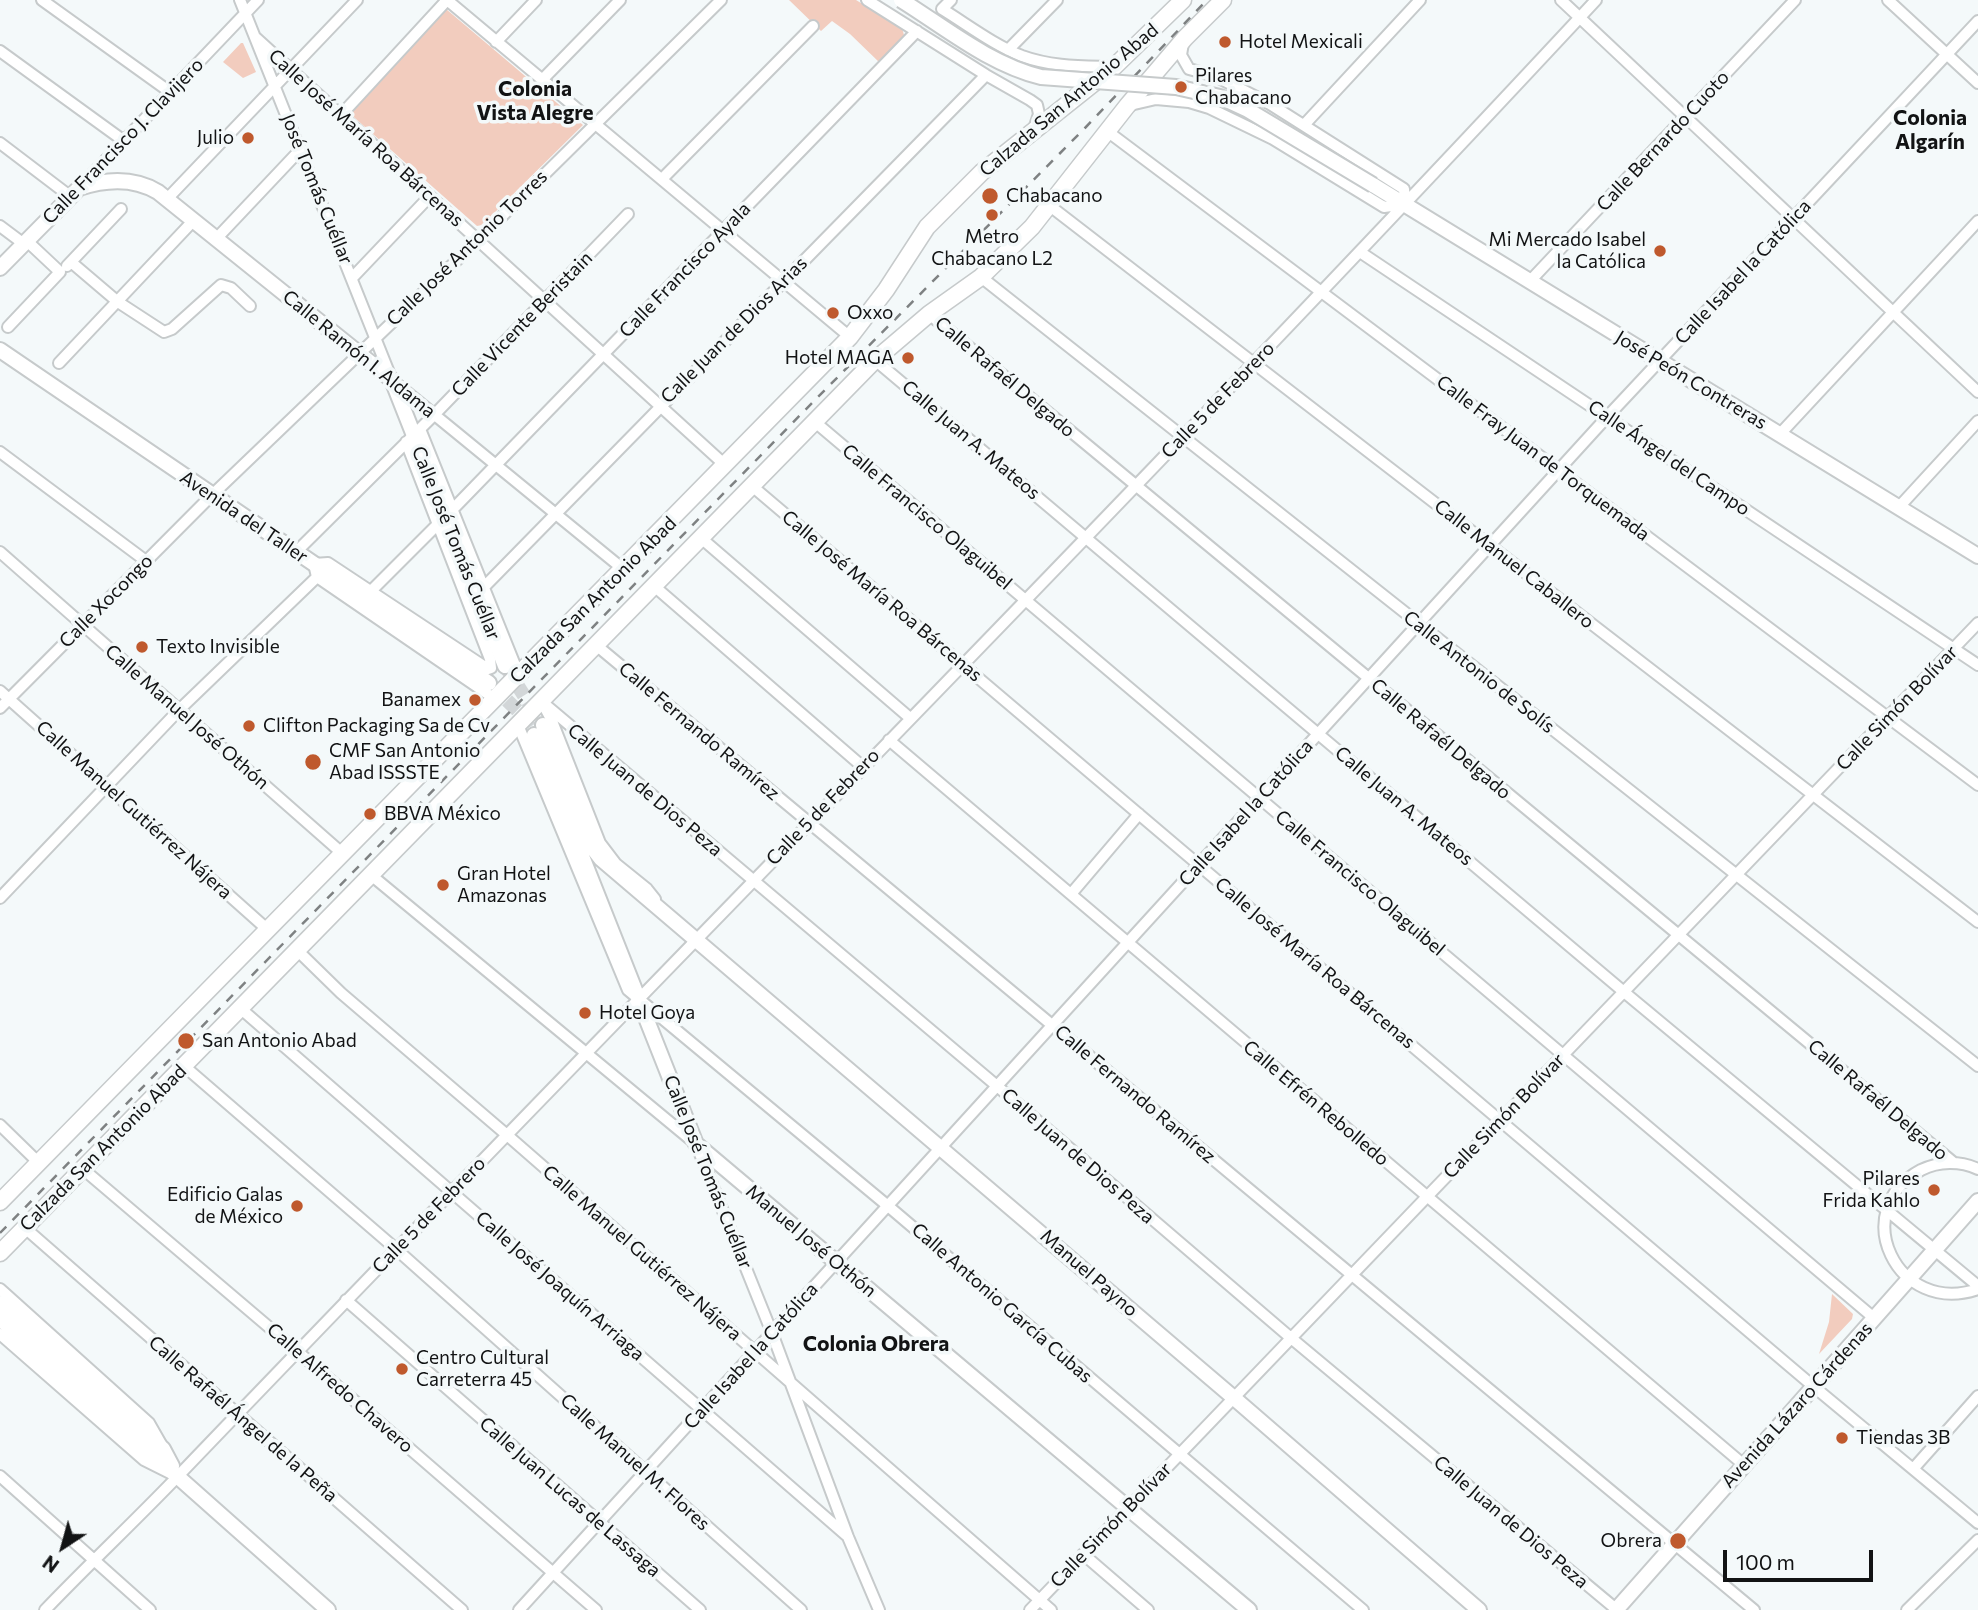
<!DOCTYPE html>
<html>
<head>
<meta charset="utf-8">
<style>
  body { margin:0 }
  #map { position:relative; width:1978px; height:1610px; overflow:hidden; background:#f4f9fa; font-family:Commissioner,sans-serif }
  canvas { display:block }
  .north { position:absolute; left:28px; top:1512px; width:70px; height:70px; -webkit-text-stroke:5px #f4f9fa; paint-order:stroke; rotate:216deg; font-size:19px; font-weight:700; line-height:28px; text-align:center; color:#121314 }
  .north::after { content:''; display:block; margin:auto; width:24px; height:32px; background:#121314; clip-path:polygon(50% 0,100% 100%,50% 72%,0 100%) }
  .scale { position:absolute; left:1723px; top:1550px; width:150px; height:32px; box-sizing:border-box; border:4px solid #121314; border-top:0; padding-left:9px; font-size:21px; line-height:24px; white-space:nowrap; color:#121314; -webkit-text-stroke:5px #f4f9fa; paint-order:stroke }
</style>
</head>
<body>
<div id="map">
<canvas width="1978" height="1610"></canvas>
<div class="north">N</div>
<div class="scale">100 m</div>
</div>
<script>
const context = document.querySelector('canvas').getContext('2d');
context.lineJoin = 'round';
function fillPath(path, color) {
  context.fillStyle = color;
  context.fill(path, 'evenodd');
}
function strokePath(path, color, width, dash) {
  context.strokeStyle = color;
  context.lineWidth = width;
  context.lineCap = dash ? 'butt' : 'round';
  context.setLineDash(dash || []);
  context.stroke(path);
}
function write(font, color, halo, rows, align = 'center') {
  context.font = font + ' Commissioner,sans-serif';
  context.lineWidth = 7;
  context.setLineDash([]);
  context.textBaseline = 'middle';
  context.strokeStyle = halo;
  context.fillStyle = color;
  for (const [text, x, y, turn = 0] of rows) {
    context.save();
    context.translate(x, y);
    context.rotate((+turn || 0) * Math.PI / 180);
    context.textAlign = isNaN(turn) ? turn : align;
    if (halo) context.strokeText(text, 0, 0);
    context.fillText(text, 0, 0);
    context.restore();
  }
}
const green = new Path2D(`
  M789,0H856L902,28L904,35L901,42L880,63L850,34L832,21L821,31Z
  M446,9L583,125L482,225L477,226L348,112Z
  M241,43H243L256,72L243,78L223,62Z
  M1832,1294L1853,1314L1852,1319L1819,1354L1829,1322Z`);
const majorTunnel = new Path2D(`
  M505,666L543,725
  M492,686L519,712L534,735`);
const minor = new Path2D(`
  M42,0L170,92
  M240,0L392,380L623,569
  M447,0L850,337
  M867,0L986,75L1030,100L1037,105L1039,114L1034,129
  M951,0L942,9C968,25 994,45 1022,56C1052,67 1083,66 1114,67
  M1561,0L1978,392
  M1888,0L1978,83
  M256,38L725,465
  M496,42L536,0
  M1183,43L1181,55L1189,69L1215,76L1270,104L1404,189L1405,204
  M1008,50L1057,0
  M0,51L124,141
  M542,80L620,0
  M1130,105L1156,99L1189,102L1209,108L1273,139L1384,207L1405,204
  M341,115L447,0
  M1304,125L1420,0
  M1107,131L1978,785
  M0,143L71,197
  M662,179L813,26
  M79,188L258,0
  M167,199L357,0
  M1050,206L1978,922
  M0,226L24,244
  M216,239L301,149
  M1360,252L1978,665
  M71,262L118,302L164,332L172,329L221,285L231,288L250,306
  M67,266L121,209
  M981,277L1978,1066
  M352,278L430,196
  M1530,281L1795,0
  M929,314L1954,1163
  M8,327L60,272L27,241
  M875,360L1624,992L1978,1286
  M59,363L194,220
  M815,422L1874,1318
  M420,429L519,675
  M1780,434L1978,221
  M406,442L490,659L491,668L488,669L328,563L314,564L317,577L495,699
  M0,452L146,561
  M752,486L1813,1386L1978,1523
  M1899,507L1978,421
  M453,509L917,31
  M701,538L910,718
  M0,552L343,854
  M296,552L435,414L628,214
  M654,586L863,767
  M484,587L986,75
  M371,591L438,524
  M596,645L1754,1610
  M0,691L268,930
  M541,701L997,1086L1291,1338L1616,1609
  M0,708L212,495L478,240L721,0
  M545,708L552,721L600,843L616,864L647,889L655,899
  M518,725L628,990L888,1206L1363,1610
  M889,740L1744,1465
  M371,875L696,1144L772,1333L848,1537L879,1610
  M1071,894L1139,814
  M0,898L179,710L317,577
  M297,950L341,993L507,1135L1051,1610
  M240,1008L846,1535
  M184,1066L396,1249L801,1610
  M0,1125L39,1163
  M83,1169L297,1351L596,1610
  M1978,1169C1960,1161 1939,1161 1921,1170C1846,1210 1897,1317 1978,1289
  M25,1228L462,1610
  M0,1289L149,1423L161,1444
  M346,1300L700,1610
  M0,1334L144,1460L170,1473
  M1913,1469L1978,1396
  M0,1476L150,1610
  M1083,1554L1148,1610
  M45,1610C89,1564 136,1520 180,1474C651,982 1132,499 1596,0
  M519,1610L1607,417L1978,21
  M1030,1610L1978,623
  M1907,1610L1978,1540`);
const major = new Path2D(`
  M1373,185L1978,556
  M0,268L79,188C106,179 133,177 158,192L392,380L505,666
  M0,350L489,683
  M543,725L584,831L591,846L601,859L1234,1398L1479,1610
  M534,735L696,1144L1249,1610
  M0,1303L163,1449L172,1466
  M0,1319L328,1610
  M1616,1610L1978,1201`);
const highway = new Path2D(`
  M211,1038L875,360L929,314L981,277L1032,227L1127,106L1185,38L1223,0
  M0,1202L850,337L886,290L927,227L982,172L1114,67L1183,0
  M0,1253L206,1043`);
const rail = new Path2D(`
  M0,1233L812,403L1085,128L1207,0`);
const majorBridge = new Path2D(`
  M901,0C946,28 989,64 1041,77L1176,87L1220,97L1248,110L1373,185`);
const markers = [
  [1225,42,7,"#bf592d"],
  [1181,87,7,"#bf592d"],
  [248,138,7,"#bf592d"],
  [990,196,9,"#bf592d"],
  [992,215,7,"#bf592d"],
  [1660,251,7,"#bf592d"],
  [833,313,7,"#bf592d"],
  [908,358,7,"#bf592d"],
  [142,647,7,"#bf592d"],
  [475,700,7,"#bf592d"],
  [249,726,7,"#bf592d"],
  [313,762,9,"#bf592d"],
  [370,814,7,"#bf592d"],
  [443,885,7,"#bf592d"],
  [585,1013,7,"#bf592d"],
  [186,1041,9,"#bf592d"],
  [1934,1190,7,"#bf592d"],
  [297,1206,7,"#bf592d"],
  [402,1369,7,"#bf592d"],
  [1842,1438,7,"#bf592d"],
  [1678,1541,9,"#bf592d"]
];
const poiNames = [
  ["Hotel Mexicali",1239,42],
  ["Pilares",1195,76],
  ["Chabacano",1195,98],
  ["Julio",234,138,"right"],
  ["Chabacano",1006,196],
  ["Metro",992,237,"center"],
  ["Chabacano L2",992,259,"center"],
  ["Mi Mercado Isabel",1646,240,"right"],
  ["la Católica",1646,262,"right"],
  ["Oxxo",847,313],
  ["Hotel MAGA",894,358,"right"],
  ["Texto Invisible",156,647],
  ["Banamex",461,700,"right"],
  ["Clifton Packaging Sa de Cv",263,726],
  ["CMF San Antonio",329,751],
  ["Abad ISSSTE",329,773],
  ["BBVA México",384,814],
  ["Gran Hotel",457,874],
  ["Amazonas",457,896],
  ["Hotel Goya",599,1013],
  ["San Antonio Abad",202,1041],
  ["Pilares",1920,1179,"right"],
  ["Frida Kahlo",1920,1201,"right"],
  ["Edificio Galas",283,1195,"right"],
  ["de México",283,1217,"right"],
  ["Centro Cultural",416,1358],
  ["Carreterra 45",416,1380],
  ["Tiendas 3B",1856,1438],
  ["Obrera",1662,1541,"right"]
];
const streetNames = [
  ["Calzada San Antonio Abad",1069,100,-40],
  ["Calle José María Roa Bárcenas",366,138,42],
  ["Calle Francisco J. Clavijero",123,141,-46],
  ["Calle Bernardo Cuoto",1663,141,-47],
  ["José Tomás Cuéllar",317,189,68],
  ["Calle José Antonio Torres",467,248,-44],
  ["Calle Francisco Ayala",685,270,-46],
  ["Calle Isabel la Católica",1743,272,-47],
  ["Calle Vicente Beristain",522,324,-46],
  ["Calle Juan de Dios Arias",734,330,-45],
  ["Calle Ramón I. Aldama",359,354,39],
  ["Calle Rafaél Delgado",1005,377,40],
  ["José Peón Contreras",1691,380,31],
  ["Calle 5 de Febrero",1218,400,-46],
  ["Calle Juan A. Mateos",971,440,40],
  ["Calle Fray Juan de Torquemada",1543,458,37],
  ["Calle Ángel del Campo",1669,458,34],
  ["Avenida del Taller",244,517,34],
  ["Calle Francisco Olaguibel",927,517,40],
  ["Calle José Tomás Cuéllar",456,543,68],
  ["Calle Manuel Caballero",1514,564,38],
  ["Calle José María Roa Bárcenas",882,596,40],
  ["Calzada San Antonio Abad",593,600,-45],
  ["Calle Xocongo",106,601,-45],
  ["Calle Antonio de Solís",1479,672,38],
  ["Calle Simón Bolívar",1897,708,-46],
  ["Calle Manuel José Othón",187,717,41],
  ["Calle Fernando Ramírez",699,731,40],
  ["Calle Rafaél Delgado",1441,739,40],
  ["Calle Juan de Dios Peza",645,790,40],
  ["Calle Juan A. Mateos",1404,806,40],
  ["Calle 5 de Febrero",823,807,-46],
  ["Calle Manuel Gutiérrez Nájera",134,810,42],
  ["Calle Isabel la Católica",1246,813,-48],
  ["Calle Francisco Olaguibel",1360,883,40],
  ["Calle José María Roa Bárcenas",1315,963,40],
  ["Calle Fernando Ramírez",1135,1094,40],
  ["Calle Rafaél Delgado",1878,1100,40],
  ["Calle Efrén Rebolledo",1316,1103,40],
  ["Calle Simón Bolívar",1504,1116,-46],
  ["Calzada San Antonio Abad",103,1148,-45],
  ["Calle Juan de Dios Peza",1078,1156,41],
  ["Calle José Tomás Cuéllar",708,1172,68],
  ["Calle 5 de Febrero",429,1215,-46],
  ["Manuel José Othón",811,1241,40],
  ["Calle Manuel Gutiérrez Nájera",642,1253,41],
  ["Manuel Payno",1089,1273,41],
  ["Calle José Joaquín Arriaga",560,1286,41],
  ["Calle Antonio García Cubas",1002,1303,41],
  ["Calle Isabel la Católica",751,1356,-48],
  ["Calle Alfredo Chavero",340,1388,41],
  ["Avenida Lázaro Cárdenas",1797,1405,-48],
  ["Calle Rafaél Ángel de la Peña",243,1419,41],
  ["Calle Manuel M. Flores",635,1462,42],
  ["Calle Juan Lucas de Lassaga",570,1497,41],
  ["Calle Juan de Dios Peza",1511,1522,40],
  ["Calle Simón Bolívar",1111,1525,-46]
];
const neighbourhoodNames = [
  ["Colonia",535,89],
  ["Vista Alegre",535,113],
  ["Colonia",1930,118],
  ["Algarín",1930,142],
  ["Colonia Obrera",876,1344]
];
fillPath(green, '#f2ccbe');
strokePath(majorTunnel, '#d2d6d8', 14, [14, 7]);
strokePath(minor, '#c6cacb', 14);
strokePath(major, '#c6cacb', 18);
strokePath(highway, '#c6cacb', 19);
strokePath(minor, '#fff', 10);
strokePath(major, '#fff', 14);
strokePath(highway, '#fff', 16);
strokePath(rail, '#7e8182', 2.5, [9, 9]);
strokePath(majorBridge, '#c6cacb', 18, []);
strokePath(majorBridge, '#fff', 14);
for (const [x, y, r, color] of markers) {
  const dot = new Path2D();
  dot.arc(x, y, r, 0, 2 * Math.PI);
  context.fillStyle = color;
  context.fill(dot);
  strokePath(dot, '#f4f9fa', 2.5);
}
write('19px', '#121314', '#f4f9fa', poiNames, 'left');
write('19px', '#121314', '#f4f9fa', streetNames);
write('bold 21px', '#121314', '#f4f9fa', neighbourhoodNames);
</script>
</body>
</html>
